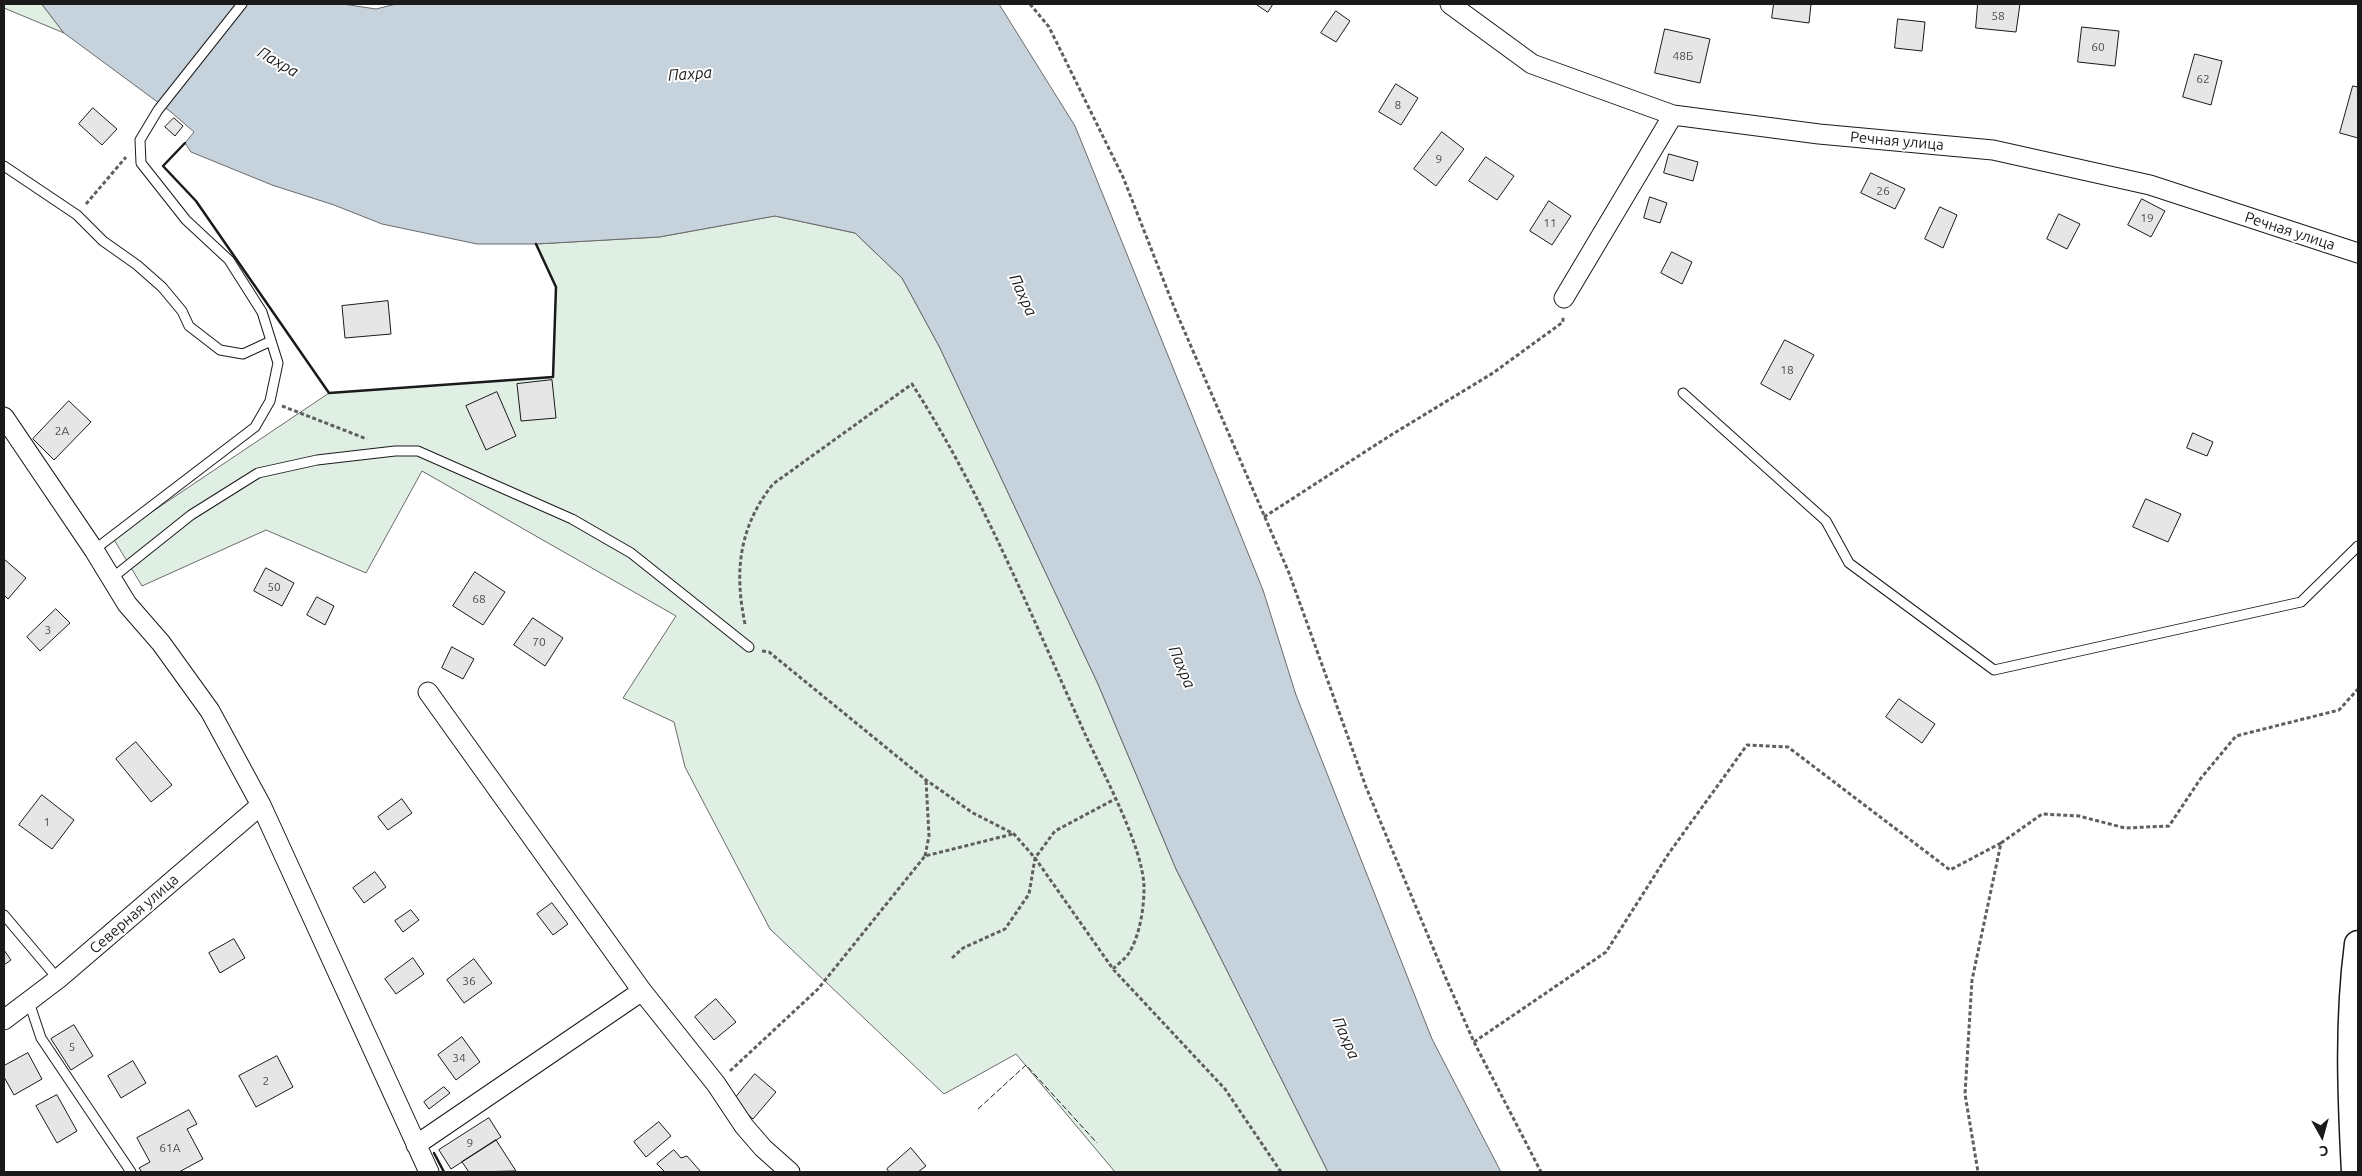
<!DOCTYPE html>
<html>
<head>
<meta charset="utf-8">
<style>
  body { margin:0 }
  #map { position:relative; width:2362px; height:1176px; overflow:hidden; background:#fff; font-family:Ubuntu,sans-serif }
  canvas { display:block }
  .frame { position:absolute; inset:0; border:5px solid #1a1a1a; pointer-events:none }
  .north { position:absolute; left:2297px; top:1111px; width:50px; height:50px; -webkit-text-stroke:4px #fff; paint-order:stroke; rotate:173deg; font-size:14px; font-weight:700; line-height:20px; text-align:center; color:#1a1a1a }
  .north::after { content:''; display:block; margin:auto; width:18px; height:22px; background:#1a1a1a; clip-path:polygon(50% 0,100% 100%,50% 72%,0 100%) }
</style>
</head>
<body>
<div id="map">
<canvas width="2362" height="1176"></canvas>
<div class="frame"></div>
<div class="north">С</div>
</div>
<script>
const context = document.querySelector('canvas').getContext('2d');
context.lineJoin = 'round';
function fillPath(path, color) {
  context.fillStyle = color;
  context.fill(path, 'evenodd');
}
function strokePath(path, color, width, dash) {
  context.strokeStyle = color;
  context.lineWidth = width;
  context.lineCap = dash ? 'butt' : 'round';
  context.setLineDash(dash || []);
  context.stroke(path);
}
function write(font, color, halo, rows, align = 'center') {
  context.font = font + ' Ubuntu,sans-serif';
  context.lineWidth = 4;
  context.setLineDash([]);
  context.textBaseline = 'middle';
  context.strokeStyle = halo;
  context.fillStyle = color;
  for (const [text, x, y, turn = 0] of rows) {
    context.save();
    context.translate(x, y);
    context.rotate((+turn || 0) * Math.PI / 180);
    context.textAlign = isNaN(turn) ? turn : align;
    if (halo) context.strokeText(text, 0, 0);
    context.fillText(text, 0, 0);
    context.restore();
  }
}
const green = new Path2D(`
  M4,4H42L64,33L4,8Z
  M775,216L855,233L902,278L940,348L1098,684L1176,869L1328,1172H1115L1016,1054L944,1094L770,929L685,767L674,722L623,698L676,616L422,471L366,573L266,530L142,586L113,538L329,393L553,377L556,287L536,244L659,237Z`);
const water = new Path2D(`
  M42,4H343L376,9L396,4H999L1075,126L1263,590L1296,695L1432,1039L1501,1172H1328L1176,869L1098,684L940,348L902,278L855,233L775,216L659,237L536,244H477L382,224L334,205L272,185L191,152L185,143L194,132L171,112L64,33Z`);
const building = new Path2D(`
  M1256,4H1273L1268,12Z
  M1774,4H1811L1809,23L1772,18Z
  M1978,4H2020L2016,32L1976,28Z
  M1336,11L1350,21L1336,42L1321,33Z
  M1898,19L1925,22L1922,51L1895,48Z
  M2082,27L2119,31L2115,66L2078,62Z
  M1665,29L1710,39L1700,83L1655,73Z
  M2195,54L2222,61L2211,105L2183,97Z
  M1396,84L1418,98L1401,125L1379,112Z
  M2353,86L2358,87V138L2340,133Z
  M93,108L117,129L102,145L79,124Z
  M174,118L183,126L175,136L165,127Z
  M1442,132L1464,149L1436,186L1414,169Z
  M1669,154L1698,162L1693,181L1664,173Z
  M1486,157L1514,176L1497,200L1469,181Z
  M1871,173L1905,189L1895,209L1861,193Z
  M1650,197L1667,203L1660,223L1644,218Z
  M2142,199L2165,211L2151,237L2128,225Z
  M1549,201L1571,216L1552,245L1530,231Z
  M1940,207L1957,215L1943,248L1925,239Z
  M2059,214L2080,224L2067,249L2047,239Z
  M1672,252L1692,262L1682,284L1661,273Z
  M388,301L391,334L345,338L342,306Z
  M1785,340L1814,355L1790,400L1761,384Z
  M552,380L556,418L521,421L517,384Z
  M497,392L516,436L486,450L466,406Z
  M69,401L91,422L54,460L33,439Z
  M2193,433L2213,442L2207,456L2187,448Z
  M2146,499L2181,514L2168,542L2133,527Z
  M4,559L26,578L8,599L4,595Z
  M266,568L294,583L282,606L254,591Z
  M475,572L505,592L483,625L453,606Z
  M317,597L334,606L325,625L307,615Z
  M56,609L70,623L40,651L27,637Z
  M533,618L563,638L545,666L514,645Z
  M452,647L474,659L463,679L442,668Z
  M1899,699L1935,724L1922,743L1886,717Z
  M136,742L172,785L151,802L116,759Z
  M42,795L74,820L52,849L19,825Z
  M402,799L412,813L388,830L378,817Z
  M375,872L386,887L364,903L353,888Z
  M552,903L568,924L553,935L537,914Z
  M411,910L419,920L403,932L395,921Z
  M234,939L245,958L220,973L209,953Z
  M4,950L11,960L4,965Z
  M413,958L424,974L396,994L385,979Z
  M474,959L492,983L464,1003L447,980Z
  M716,999L736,1022L714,1040L695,1017Z
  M74,1025L93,1056L71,1070L51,1039Z
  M462,1037L480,1062L456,1080L438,1055Z
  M28,1053L42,1079L14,1095L4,1077V1066Z
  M277,1056L293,1087L256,1107L239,1076Z
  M133,1061L146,1083L121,1098L108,1076Z
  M755,1074L776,1092L753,1119L732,1102Z
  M444,1087L450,1093L429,1109L424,1102Z
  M57,1095L77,1131L57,1143L36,1106Z
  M189,1110L197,1124L187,1129L203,1159L179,1172H142L139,1168L150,1162L137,1138Z
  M489,1118L501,1137L451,1169L439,1150Z
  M659,1122L671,1136L646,1157L634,1142Z
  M496,1140L516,1171L469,1172L462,1162Z
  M911,1148L926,1166L918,1172H889L887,1169Z
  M674,1150L681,1158L687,1156L701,1172H665L657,1164Z`);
const path = new Path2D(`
  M1030,4L1049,27L1123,177L1174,307L1289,573L1366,787L1444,974L1474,1042L1541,1172
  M86,204L126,157
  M282,406L367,439
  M1264,517L1391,435L1493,373L1563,322V317
  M745,624C734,571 739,527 773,484L912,384C983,494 1032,618 1086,736C1104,775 1143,847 1144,887C1144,908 1140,935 1129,953C1125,959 1118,964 1113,969
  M762,651L769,652L926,780L973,813L1014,834L1035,858L1113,969L1225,1089L1281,1172
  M2001,843L2042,814L2079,816L2125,828L2169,826L2201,778L2236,736L2339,710L2358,689
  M925,856L929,836L926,780
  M952,958L963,948L1005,929L1029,894L1035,858L1055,831L1115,799
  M1474,1042L1606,952L1669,853L1747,745L1788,747L1950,870L2001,843L1972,980L1965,1094L1978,1172
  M730,1071L818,989L925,856L1013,834`);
const service = new Path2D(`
  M4,166L77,215L103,241L137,265L162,287L182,311L189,326L220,350L243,354L271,341
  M1683,393L1826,521L1849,563L1994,670L2301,602L2358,546
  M94,550L255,427L270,401L278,363L262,312L229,260L186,220L141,163L140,140L158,110L242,4
  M112,578L191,515L258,473L317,460L395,451H418L572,519L631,553L749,647
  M4,915L58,979
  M29,1002L41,1038L131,1172`);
const minor = new Path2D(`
  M1450,4L1532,64L1673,115L1819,134L1993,150L2150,185L2358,253
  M1564,298L1673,115
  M4,417L94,550L127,604L161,643L210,711L261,805L429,1172
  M428,692L642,991
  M4,1020L58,979L261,805
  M416,1145L642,991L716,1084L744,1126L763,1148L790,1172`);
const secondary = new Path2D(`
  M2355,1172C2351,1096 2348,1020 2358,944`);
const fence = new Path2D(`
  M978,1109L1026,1065L1097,1143`);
const wall = new Path2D(`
  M185,143L163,166L196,201L329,393L553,377L556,287L536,244
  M434,1153L444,1172`);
const numberNames = [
  ["58",1998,16],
  ["60",2098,47],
  ["48Б",1683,56],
  ["62",2203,79],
  ["8",1398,105],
  ["9",1439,159],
  ["26",1883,191],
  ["19",2147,218],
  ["11",1550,223],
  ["18",1787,370],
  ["2А",62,431],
  ["50",274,587],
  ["68",479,599],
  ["3",48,630],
  ["70",539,642],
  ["1",47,822],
  ["36",469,981],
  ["5",72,1047],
  ["34",459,1058],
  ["2",266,1081],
  ["9",470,1143],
  ["61А",170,1148]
];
const streetNames = [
  ["Речная улица",1897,141,5],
  ["Речная улица",2290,231,18],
  ["Северная улица",134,914,-41]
];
const waterNames = [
  ["Пахра",278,62,30],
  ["Пахра",690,74,-4],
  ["Пахра",1023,295,65],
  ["Пахра",1182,667,67],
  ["Пахра",1346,1038,66]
];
fillPath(green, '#e0efe3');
strokePath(green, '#6a6a6a', 1);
fillPath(water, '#c6d2dc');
strokePath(water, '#6a6a6a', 1);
fillPath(building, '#e6e6e6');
strokePath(building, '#1a1a1a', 1);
strokePath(service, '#1a1a1a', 11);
strokePath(minor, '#1a1a1a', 21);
strokePath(secondary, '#1a1a1a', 29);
strokePath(path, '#5f5f5f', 3, [4, 2.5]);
strokePath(service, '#fff', 9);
strokePath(minor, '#fff', 19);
strokePath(secondary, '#fff', 26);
strokePath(fence, '#1a1a1a', 1, [6, 2.5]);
strokePath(wall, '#1a1a1a', 2.5);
write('12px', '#4d4d4d', null, numberNames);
write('15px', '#1a1a1a', '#fff', streetNames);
write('italic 16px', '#1a1a1a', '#fff', waterNames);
</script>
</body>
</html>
